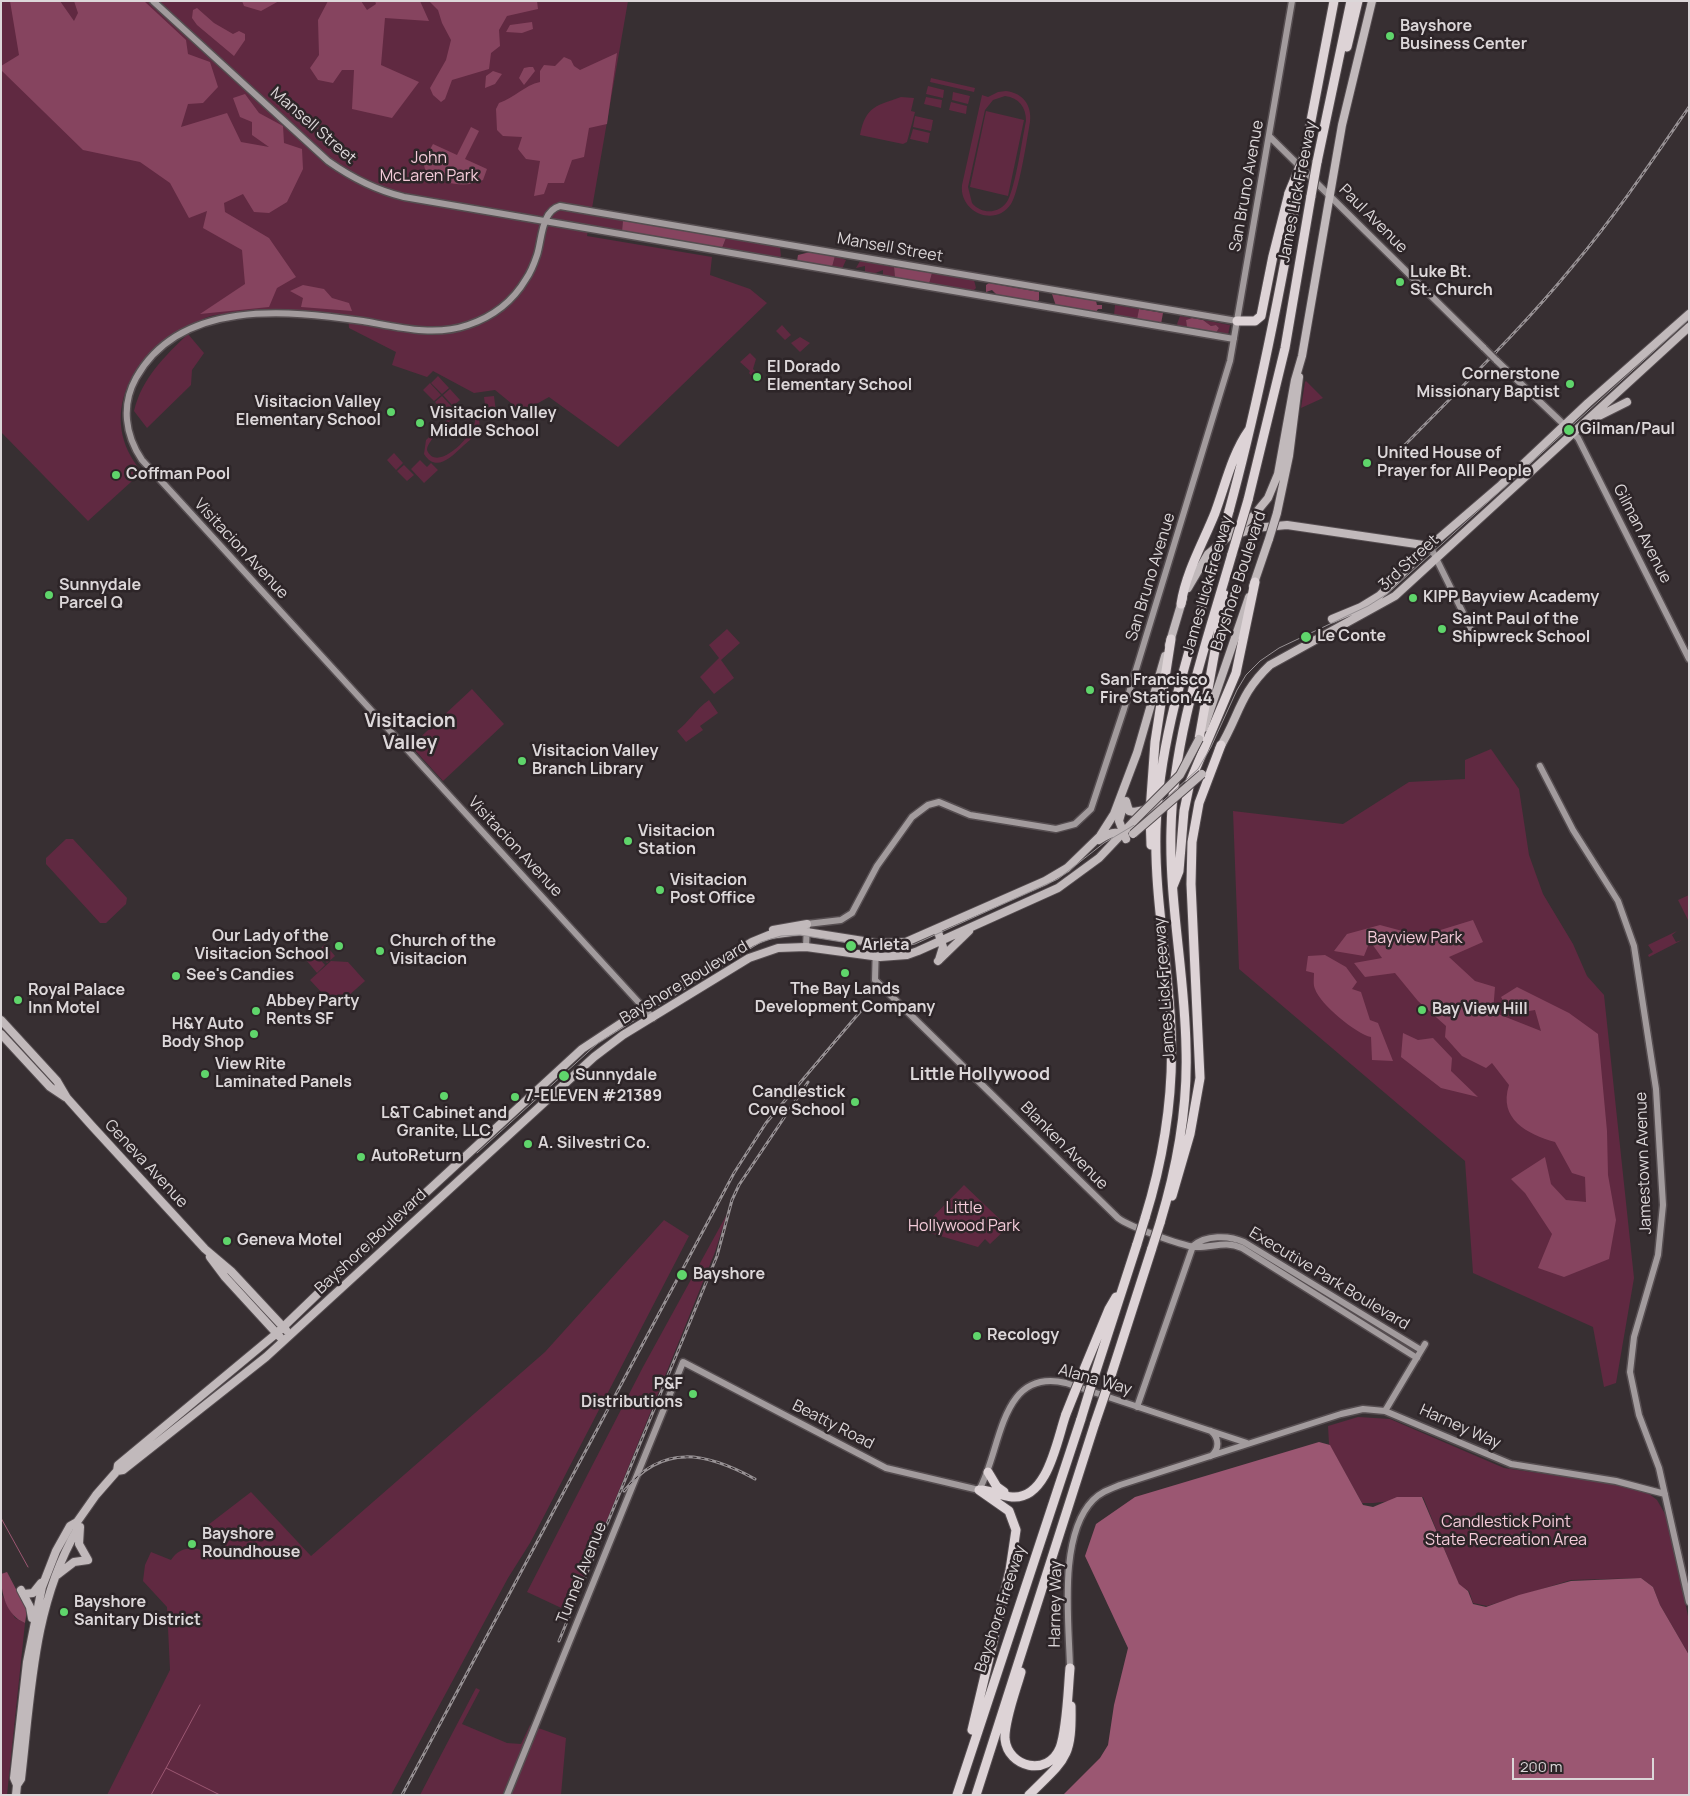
<!DOCTYPE html>
<html>
<head>
<meta charset="utf-8">
<style>
  body { margin:0 }
  #map { position:relative; width:1690px; height:1796px; overflow:hidden; background:#372f32; font-family:Manrope,sans-serif }
  canvas { display:block }
  .frame { position:absolute; inset:0; border:2px solid #dcd7d9; pointer-events:none }
  .scale { position:absolute; left:1512px; top:1758px; width:142px; height:22px; box-sizing:border-box; border:2px solid #dcd7d9; border-top:0; padding-left:6px; font-size:15px; line-height:18px; white-space:nowrap; color:#dcd7d9; -webkit-text-stroke:4px #2d2528; paint-order:stroke }
</style>
</head>
<body>
<div id="map">
<canvas width="1690" height="1796"></canvas>
<div class="frame"></div>
<div class="scale">200 m</div>
</div>
<script>
const context = document.querySelector('canvas').getContext('2d');
context.lineJoin = 'round';
function fillPath(path, color) {
  context.fillStyle = color;
  context.fill(path, 'evenodd');
}
function strokePath(path, color, width, dash) {
  context.strokeStyle = color;
  context.lineWidth = width;
  context.lineCap = dash ? 'butt' : 'round';
  context.setLineDash(dash || []);
  context.stroke(path);
}
function write(font, color, halo, rows, align = 'center') {
  context.font = font + ' Manrope,sans-serif';
  context.lineWidth = 5;
  context.setLineDash([]);
  context.textBaseline = 'middle';
  context.strokeStyle = halo;
  context.fillStyle = color;
  for (const [text, x, y, turn = 0] of rows) {
    context.save();
    context.translate(x, y);
    context.rotate((+turn || 0) * Math.PI / 180);
    context.textAlign = isNaN(turn) ? turn : align;
    if (halo) context.strokeText(text, 0, 0);
    context.fillText(text, 0, 0);
    context.restore();
  }
}
const green = new Path2D(`
  M1,1H628L591,214L623,220L622,231L589,225L587,236L712,257L710,275L750,289L767,303L618,447L549,397L522,412L495,390L474,393L433,371L427,377L392,365L396,352L349,328L348,315C311,313 275,311 238,314C229,314 219,314 211,316C204,318 197,322 190,325C133,352 95,417 142,472L88,521L1,432Z
  M931,78L975,88L974,92L930,82Z
  M928,86L944,90L943,98L926,94Z
  M1006,91C1023,93 1032,105 1030,122C1027,139 1019,192 1011,204C995,228 959,212 962,185L982,95L988,97L998,92ZM1005,96C1019,98 1026,107 1026,121C1022,140 1016,184 1008,200C1000,214 982,215 972,203L968,187L985,110L993,100Z
  M953,92L970,96L968,104L952,100Z
  M901,97L914,98L911,111L915,112L907,142L903,144L860,135C866,105 877,106 901,97Z
  M926,97L942,100L941,108L924,104Z
  M951,102L967,106L966,114L949,110Z
  M986,111L1024,120L1008,196L970,187Z
  M915,116L933,120L931,131L913,127Z
  M913,129L930,133L928,143L910,139Z
  M726,238L780,247L781,256L779,258L722,248Z
  M835,256L846,260L842,269L832,267Z
  M860,261L894,267L895,278L883,276V270L873,274L865,273V266L856,268Z
  M932,273L974,280L976,288L973,291L929,284Z
  M1115,305L1139,309L1137,319L1114,315Z
  M1180,316L1192,318L1186,320L1187,328L1179,327L1177,324Z
  M1203,320L1230,325L1228,335L1216,333L1219,328L1216,325L1211,326Z
  M782,325L791,335L785,340L776,331Z
  M188,334L204,353L192,370L191,385L147,428L134,411C142,378 164,357 188,334Z
  M800,337L810,343L800,352L791,343Z
  M750,353L756,359L753,369L758,374L753,378L749,373L750,371L740,362Z
  M438,376L449,388L442,394L431,383Z
  M1306,381L1323,398L1301,408L1305,382Z
  M430,383L441,395L434,401L423,390Z
  M450,389L460,400L453,406L443,395Z
  M442,396L452,407L445,414L435,402Z
  M494,396L496,412L486,413L484,397Z
  M459,409C472,407 484,417 478,430C475,437 467,442 462,447C451,457 436,473 424,454L426,440ZM465,413L471,415L475,420C477,432 437,475 427,450C427,440 454,414 465,413Z
  M394,453L403,463L396,470L387,460Z
  M420,460L427,467L431,463L438,470L424,483L411,469Z
  M404,465L414,475L407,481L397,471Z
  M727,629L740,643L721,660L734,678L714,694L700,677L719,658L709,645Z
  M472,689L504,724L443,781L411,746Z
  M709,700L718,713L700,726L703,730L686,742L677,731C689,722 695,710 709,700Z
  M1491,749L1519,789L1529,855L1543,894L1573,944L1587,976L1604,995L1634,1278L1616,1383L1604,1387L1593,1327L1473,1273L1465,1161L1239,969L1233,811L1343,824L1409,782L1465,779V760Z
  M66,839H73L127,898L126,904L106,923H100L46,864V858Z
  M1689,895V922L1678,900Z
  M1677,931L1672,935L1676,942L1682,940L1649,957L1648,955L1653,952L1648,945Z
  M325,944L335,956L327,963L317,952Z
  M315,954L325,965L317,973L307,961Z
  M331,961L348,962L365,981L338,1005L323,994L310,980Z
  M964,1185L1008,1227L990,1244L985,1239L978,1247L920,1230Z
  M727,1214L715,1252L570,1612L527,1592L643,1367Z
  M664,1220L689,1236L530,1543L508,1578L391,1795H107L170,1670L167,1607L143,1581L145,1565L151,1552L171,1560C182,1544 199,1546 213,1557L231,1539L208,1525L251,1492L311,1556L545,1352Z
  M1358,1417L1390,1419L1504,1468L1622,1485L1648,1493L1657,1500L1668,1519L1689,1621V1655L1660,1605L1653,1587L1641,1578L1571,1580L1487,1606L1473,1603L1469,1591L1459,1585L1423,1497C1402,1498 1381,1504 1362,1503L1329,1444L1328,1426Z
  M1,1593L15,1618L25,1623L7,1795H1Z
  M476,1688L480,1690L462,1724L507,1743L521,1744L530,1725L566,1738L561,1795H420Z`);
const forest = new Path2D(`
  M10,1H60L74,21L78,13L74,1H144L186,40L188,54L210,62L218,87L203,103L188,104L181,127L227,113L241,142L269,147L252,135V122L240,117L233,98L245,94L259,113L283,126L284,143L302,149L303,169L287,202L269,213L254,212L243,194L224,203L225,212L269,238L296,277L277,288L269,307L200,314L245,284L242,250L203,228L207,211L189,218L170,183L140,162L83,150L1,70V66L19,55Z
  M242,1H279L261,11L244,6Z
  M328,1H361L367,10L376,4L375,1H420L429,21L385,18L381,65L419,82L392,118L352,109L354,70H342L333,83L318,80L310,68L319,55L318,20Z
  M429,1H537L538,9L507,16L499,30L500,46L491,53L489,69L452,80L445,99L441,102L433,95L430,88L446,60L451,40L442,23L438,10Z
  M197,8L214,23L233,34L239,31L245,34V40L234,56L197,25L192,18L193,10Z
  M532,22L533,29L522,33L506,32L510,25Z
  M617,53L607,124L589,128L584,157L572,160L564,183H548L544,194L534,196L540,161L526,159L518,149L522,137L503,136L497,130L496,109L499,103C514,98 525,85 540,82V71L544,65L555,66L564,57L571,60L574,66L580,70Z
  M529,67H533L535,71L524,85L519,78L524,68Z
  M493,71L502,74L495,84L485,88L486,76Z
  M471,127L479,131L465,159L487,169L483,180C464,189 447,183 427,176L423,162L433,144L457,155Z
  M623,220L726,238L722,248L622,231Z
  M810,252L835,256L832,267L797,261L798,255Z
  M894,267L932,273L929,284L895,278Z
  M989,283L1039,292V300L1036,302L998,296L992,290L986,292V285Z
  M303,285L324,289L332,298L349,303L352,311L301,307L303,298L290,291Z
  M1052,294L1096,301L1097,305H1102V309H1098L1096,312L1056,306Z
  M1139,309L1163,313L1161,324L1137,319Z
  M1192,318L1203,320L1211,326L1216,325L1219,328L1216,333L1187,328L1186,320Z
  M1473,920L1483,942L1449,957L1475,981L1495,987L1493,1012L1541,1031L1535,1010L1511,1014L1501,997L1517,987L1569,1013L1598,1034L1607,1131L1608,1175L1616,1220L1609,1259L1564,1277L1538,1268L1552,1234L1525,1193L1511,1179L1545,1157L1551,1184L1566,1200L1586,1202L1585,1177L1572,1173L1555,1142C1527,1134 1498,1119 1509,1085L1492,1063L1486,1068L1462,1056L1445,1037L1446,1026L1418,1001L1395,973L1365,977L1354,963L1382,958L1370,941L1364,956L1334,951L1347,934L1380,925L1421,936Z
  M1325,955L1346,967L1357,982L1352,989L1361,992L1370,1020L1378,1023L1393,1061L1372,1060L1371,1037C1356,1034 1320,1004 1315,989C1313,985 1314,978 1314,973L1306,971L1308,956Z
  M1403,1033L1418,1040L1433,1038L1452,1058L1451,1071L1478,1097L1441,1088L1401,1057Z
  M7,1572L27,1610L25,1623C6,1615 1,1594 1,1574Z`);
const water = new Path2D(`
  M1319,1442L1330,1445L1363,1505L1373,1507L1397,1497H1422L1459,1584L1468,1591L1473,1604L1486,1607L1519,1595L1571,1581L1641,1578L1653,1587L1660,1605L1689,1655V1795H1063L1100,1758L1108,1745L1114,1705L1128,1648L1085,1556L1096,1524L1135,1497Z`);
const stream = new Path2D(`
  M1,1518L28,1567
  M200,1705L166,1768L220,1795
  M151,1795L166,1768`);
const secondary = new Path2D(`
  M153,1L328,161C352,178 375,190 404,197L1234,339
  M1269,136L1484,348
  M1496,360L1578,438L1689,659
  M1430,546L1474,635
  M1540,766L1573,830L1618,901L1634,946L1656,1089L1663,1205L1658,1255L1634,1337L1630,1372L1639,1415L1659,1468L1689,1602
  M876,943L875,980L1118,1218C1130,1227 1180,1245 1195,1247C1212,1248 1225,1240 1242,1248L1417,1358
  M806,947L807,924L841,920L852,913L877,866L912,817L928,805L939,802L970,815L1056,829L1075,824L1091,809L1124,709L1230,361L1292,1
  M653,1018L142,460C125,435 121,405 136,378C180,299 287,310 363,321C397,327 434,337 468,325C492,317 513,301 526,279C531,272 534,264 537,255C542,240 541,211 560,206L1237,321
  M1137,1407L1193,1246C1205,1235 1229,1235 1244,1242L1421,1350
  M1385,1411L1425,1344
  M1211,1431C1219,1438 1220,1449 1211,1456
  M1070,1668C1069,1622 1058,1536 1093,1500C1101,1492 1110,1489 1120,1485L1341,1414L1363,1409L1385,1411L1511,1464L1616,1481L1665,1494
  M507,1795L683,1362L886,1468L979,1490C1002,1450 999,1367 1066,1383L1247,1443`);
const primary = new Path2D(`
  M1597,417L1627,402
  M1277,513L1289,456L1299,377
  M1235,535L1255,528L1287,525L1430,546
  M1253,586L1269,539
  M1188,588L1208,554L1254,515L1268,498L1278,474L1295,380L1302,356L1342,125L1372,1
  M1332,619L1361,607L1379,596L1430,546L1501,485L1588,403L1689,314
  M1169,645L1183,598
  M1204,728L1249,597
  M1219,749C1239,717 1239,694 1270,665L1395,596L1689,327
  M1126,801L1129,811L1134,812L1144,810
  M1124,803L1119,821L1126,839
  M1099,840C1108,834 1116,829 1125,837
  M937,929L943,947L939,960
  M773,930L807,924
  M938,961L969,931
  M1,1020L57,1081L67,1098L92,1126L205,1249L231,1271L286,1330
  M1,1034L50,1087L65,1097
  M210,1257L225,1277L280,1337
  M117,1471L123,1470L266,1357L594,1057L623,1035L749,958L778,948L806,947L880,957L907,955L918,951L1058,888L1099,858L1134,821
  M57,1575L74,1562L88,1560L79,1544L80,1527
  M21,1590L30,1607L32,1618
  M24,1594L33,1593L41,1583
  M17,1785L21,1779C31,1694 33,1605 77,1530V1522
  M16,1795L17,1785L14,1778L27,1662L42,1587L56,1551L70,1526L77,1522L96,1495L117,1471L118,1465L277,1333L357,1256L582,1049L650,1004L752,942L769,935L800,931L876,943L906,942L1045,881L1067,868L1100,836L1114,814L1137,753L1165,656`);
const highway = new Path2D(`
  M1347,47L1358,1
  M1304,157L1334,1
  M1317,162L1351,1
  M1237,321H1255L1261,316L1273,256L1289,193
  M1248,500L1285,348L1311,196
  M1229,511C1258,405 1279,298 1298,190
  M1181,604C1186,572 1203,543 1215,513C1225,486 1232,454 1249,430
  M1199,739L1225,595
  M1151,845L1150,811L1155,742L1171,639
  M1173,886L1179,871L1184,811L1190,782L1236,673L1255,582
  M1172,1196L1190,1134L1200,1078L1191,884L1192,842L1199,803L1221,745
  M1145,1218C1164,1157 1174,1092 1171,1028C1168,961 1154,895 1156,829C1159,739 1189,653 1213,568
  M1160,1223C1177,1167 1188,1107 1186,1048C1185,975 1169,903 1171,830C1173,735 1206,645 1232,554
  M1080,1379L1109,1309L1116,1297
  M1092,1383L1137,1244
  M1107,1388L1152,1248
  M988,1472L997,1487L1004,1492
  M982,1490C992,1491 1002,1496 1012,1497C1048,1500 1057,1439 1066,1414
  M1021,1672C1016,1690 1004,1721 1005,1739C1008,1768 1048,1777 1060,1748C1067,1729 1068,1690 1070,1668
  M972,1730L1010,1570L1016,1530L1009,1511L979,1490
  M957,1795L1081,1419
  M976,1795L1095,1423
  M1029,1795C1065,1759 1072,1759 1071,1706`);
const tram = new Path2D(`
  M477,1153L598,1043L761,942L781,936L800,935L880,948L905,946L915,944L1058,879L1104,843L1141,821L1198,769L1211,747L1237,690L1246,675L1260,661L1279,648L1368,606L1387,594L1689,319`);
const rail = new Path2D(`
  M1399,451C1458,390 1520,331 1573,266C1615,216 1652,161 1689,107
  M624,1491C663,1442 707,1453 755,1479
  M559,1641L717,1256L732,1200L739,1185L808,1082
  M402,1795L734,1173L766,1123L865,1006`);
const secondaryBridge = new Path2D(`
  M1484,348L1496,360`);
const primaryBridge = new Path2D(`
  M1269,539L1277,513
  M1134,821L1180,775L1199,739
  M1133,834L1202,774`);
const highwayBridge = new Path2D(`
  M1298,190L1301,174
  M1289,193L1304,157
  M1311,196L1317,162
  M1232,554L1248,500
  M1213,568L1229,511
  M1137,1244L1145,1218
  M1152,1248L1160,1223
  M1066,1414L1080,1379
  M1081,1419L1092,1383
  M1095,1423L1107,1388`);
const markers = [
  [1390,36,5,"#5fd56b"],
  [1400,282,5,"#5fd56b"],
  [757,377,5,"#5fd56b"],
  [1570,384,5,"#5fd56b"],
  [391,412,5,"#5fd56b"],
  [420,423,5,"#5fd56b"],
  [1569,430,6,"#5fd56b"],
  [1367,463,5,"#5fd56b"],
  [116,475,5,"#5fd56b"],
  [49,595,5,"#5fd56b"],
  [1413,598,5,"#5fd56b"],
  [1442,629,5,"#5fd56b"],
  [1306,637,6,"#5fd56b"],
  [1090,690,5,"#5fd56b"],
  [522,761,5,"#5fd56b"],
  [628,841,5,"#5fd56b"],
  [660,890,5,"#5fd56b"],
  [339,946,5,"#5fd56b"],
  [851,946,6,"#5fd56b"],
  [380,951,5,"#5fd56b"],
  [845,973,5,"#5fd56b"],
  [176,976,5,"#5fd56b"],
  [18,1000,5,"#5fd56b"],
  [1422,1010,5,"#5fd56b"],
  [256,1011,5,"#5fd56b"],
  [254,1034,5,"#5fd56b"],
  [205,1074,5,"#5fd56b"],
  [564,1076,6,"#5fd56b"],
  [444,1096,5,"#5fd56b"],
  [515,1097,5,"#5fd56b"],
  [855,1102,5,"#5fd56b"],
  [528,1144,5,"#5fd56b"],
  [361,1157,5,"#5fd56b"],
  [227,1241,5,"#5fd56b"],
  [682,1275,6,"#5fd56b"],
  [977,1336,5,"#5fd56b"],
  [693,1394,5,"#5fd56b"],
  [192,1544,5,"#5fd56b"],
  [64,1612,5,"#5fd56b"]
];
const poiNames = [
  ["Bayshore",1400,27],
  ["Business Center",1400,45],
  ["Luke Bt.",1410,273],
  ["St. Church",1410,291],
  ["El Dorado",767,368],
  ["Elementary School",767,386],
  ["Cornerstone",1560,375,"right"],
  ["Missionary Baptist",1560,393,"right"],
  ["Visitacion Valley",381,403,"right"],
  ["Elementary School",381,421,"right"],
  ["Visitacion Valley",430,414],
  ["Middle School",430,432],
  ["Gilman/Paul",1580,430],
  ["United House of",1377,454],
  ["Prayer for All People",1377,472],
  ["Coffman Pool",126,475],
  ["Sunnydale",59,586],
  ["Parcel Q",59,604],
  ["KIPP Bayview Academy",1423,598],
  ["Saint Paul of the",1452,620],
  ["Shipwreck School",1452,638],
  ["Le Conte",1317,637],
  ["San Francisco",1100,681],
  ["Fire Station 44",1100,699],
  ["Visitacion Valley",532,752],
  ["Branch Library",532,770],
  ["Visitacion",638,832],
  ["Station",638,850],
  ["Visitacion",670,881],
  ["Post Office",670,899],
  ["Our Lady of the",329,937,"right"],
  ["Visitacion School",329,955,"right"],
  ["Church of the",390,942],
  ["Visitacion",390,960],
  ["Arleta",862,946],
  ["See's Candies",186,976],
  ["The Bay Lands",845,990,"center"],
  ["Development Company",845,1008,"center"],
  ["Royal Palace",28,991],
  ["Inn Motel",28,1009],
  ["Abbey Party",266,1002],
  ["Rents SF",266,1020],
  ["Bay View Hill",1432,1010],
  ["H&Y Auto",244,1025,"right"],
  ["Body Shop",244,1043,"right"],
  ["View Rite",215,1065],
  ["Laminated Panels",215,1083],
  ["Sunnydale",575,1076],
  ["Candlestick",845,1093,"right"],
  ["Cove School",845,1111,"right"],
  ["7-ELEVEN #21389",525,1097],
  ["L&T Cabinet and",444,1114,"center"],
  ["Granite, LLC",444,1132,"center"],
  ["A. Silvestri Co.",538,1144],
  ["AutoReturn",371,1157],
  ["Geneva Motel",237,1241],
  ["Bayshore",693,1275],
  ["Recology",987,1336],
  ["P&F",683,1385,"right"],
  ["Distributions",683,1403,"right"],
  ["Bayshore",202,1535],
  ["Roundhouse",202,1553],
  ["Bayshore",74,1603],
  ["Sanitary District",74,1621]
];
const streetNames = [
  ["Mansell Street",313,126,41],
  ["San Bruno Avenue",1247,186,-80],
  ["James Lick Freeway",1298,192,-79],
  ["Paul Avenue",1373,219,45],
  ["Mansell Street",890,248,10],
  ["Gilman Avenue",1642,534,63],
  ["Visitacion Avenue",241,549,47],
  ["3rd Street",1409,563,-42],
  ["San Bruno Avenue",1151,577,-73],
  ["Bayshore Boulevard",1239,581,-72],
  ["James Lick Freeway",1208,585,-74],
  ["Visitacion Avenue",515,847,47],
  ["Bayshore Boulevard",684,983,-31],
  ["James Lick Freeway",1165,989,-94],
  ["Blanken Avenue",1064,1146,45],
  ["Jamestown Avenue",1644,1163,-92],
  ["Geneva Avenue",146,1164,47],
  ["Bayshore Boulevard",371,1242,-43],
  ["Executive Park Boulevard",1329,1279,31],
  ["Alana Way",1095,1380,16],
  ["Beatty Road",833,1425,27],
  ["Harney Way",1460,1427,24],
  ["Tunnel Avenue",582,1573,-68],
  ["Harney Way",1056,1604,-89],
  ["Bayshore Freeway",1001,1609,-72]
];
const parkNames = [
  ["John",429,159],
  ["McLaren Park",429,177],
  ["Bayview Park",1415,939],
  ["Little",964,1209],
  ["Hollywood Park",964,1227],
  ["Candlestick Point",1506,1523],
  ["State Recreation Area",1506,1541]
];
const neighbourhoodNames = [
  ["Little Hollywood",980,1075]
];
const quarterNames = [
  ["Visitacion",410,722],
  ["Valley",410,744]
];
fillPath(green, '#602941');
fillPath(forest, '#86445f');
fillPath(water, '#9b5772');
strokePath(stream, '#9b5772', 1);
strokePath(secondary, '#554d50', 9);
strokePath(primary, '#554d50', 10);
strokePath(highway, '#554d50', 11);
strokePath(secondary, '#a29b9d', 6);
strokePath(primary, '#c1b9bb', 8);
strokePath(highway, '#ddd3d6', 9);
strokePath(tram, '#979194', 1);
strokePath(rail, '#979194', 3);
strokePath(rail, '#2d2528', 1, [4]);
strokePath(secondaryBridge, '#554d50', 9, []);
strokePath(primaryBridge, '#554d50', 10, []);
strokePath(highwayBridge, '#554d50', 11, []);
strokePath(secondaryBridge, '#a29b9d', 6);
strokePath(primaryBridge, '#c1b9bb', 8);
strokePath(highwayBridge, '#ddd3d6', 9);
for (const [x, y, r, color] of markers) {
  const dot = new Path2D();
  dot.arc(x, y, r, 0, 2 * Math.PI);
  context.fillStyle = color;
  context.fill(dot);
  strokePath(dot, '#2d2528', 2);
}
write('bold 16px', '#dcd7d9', '#2d2528', poiNames, 'left');
write('16px', '#dcd7d9', '#2d2528', streetNames);
write('16px', '#f4cbd9', '#2d2528', parkNames);
write('bold 18px', '#dcd7d9', '#2d2528', neighbourhoodNames);
write('bold 19px', '#dcd7d9', '#2d2528', quarterNames);
</script>
</body>
</html>
